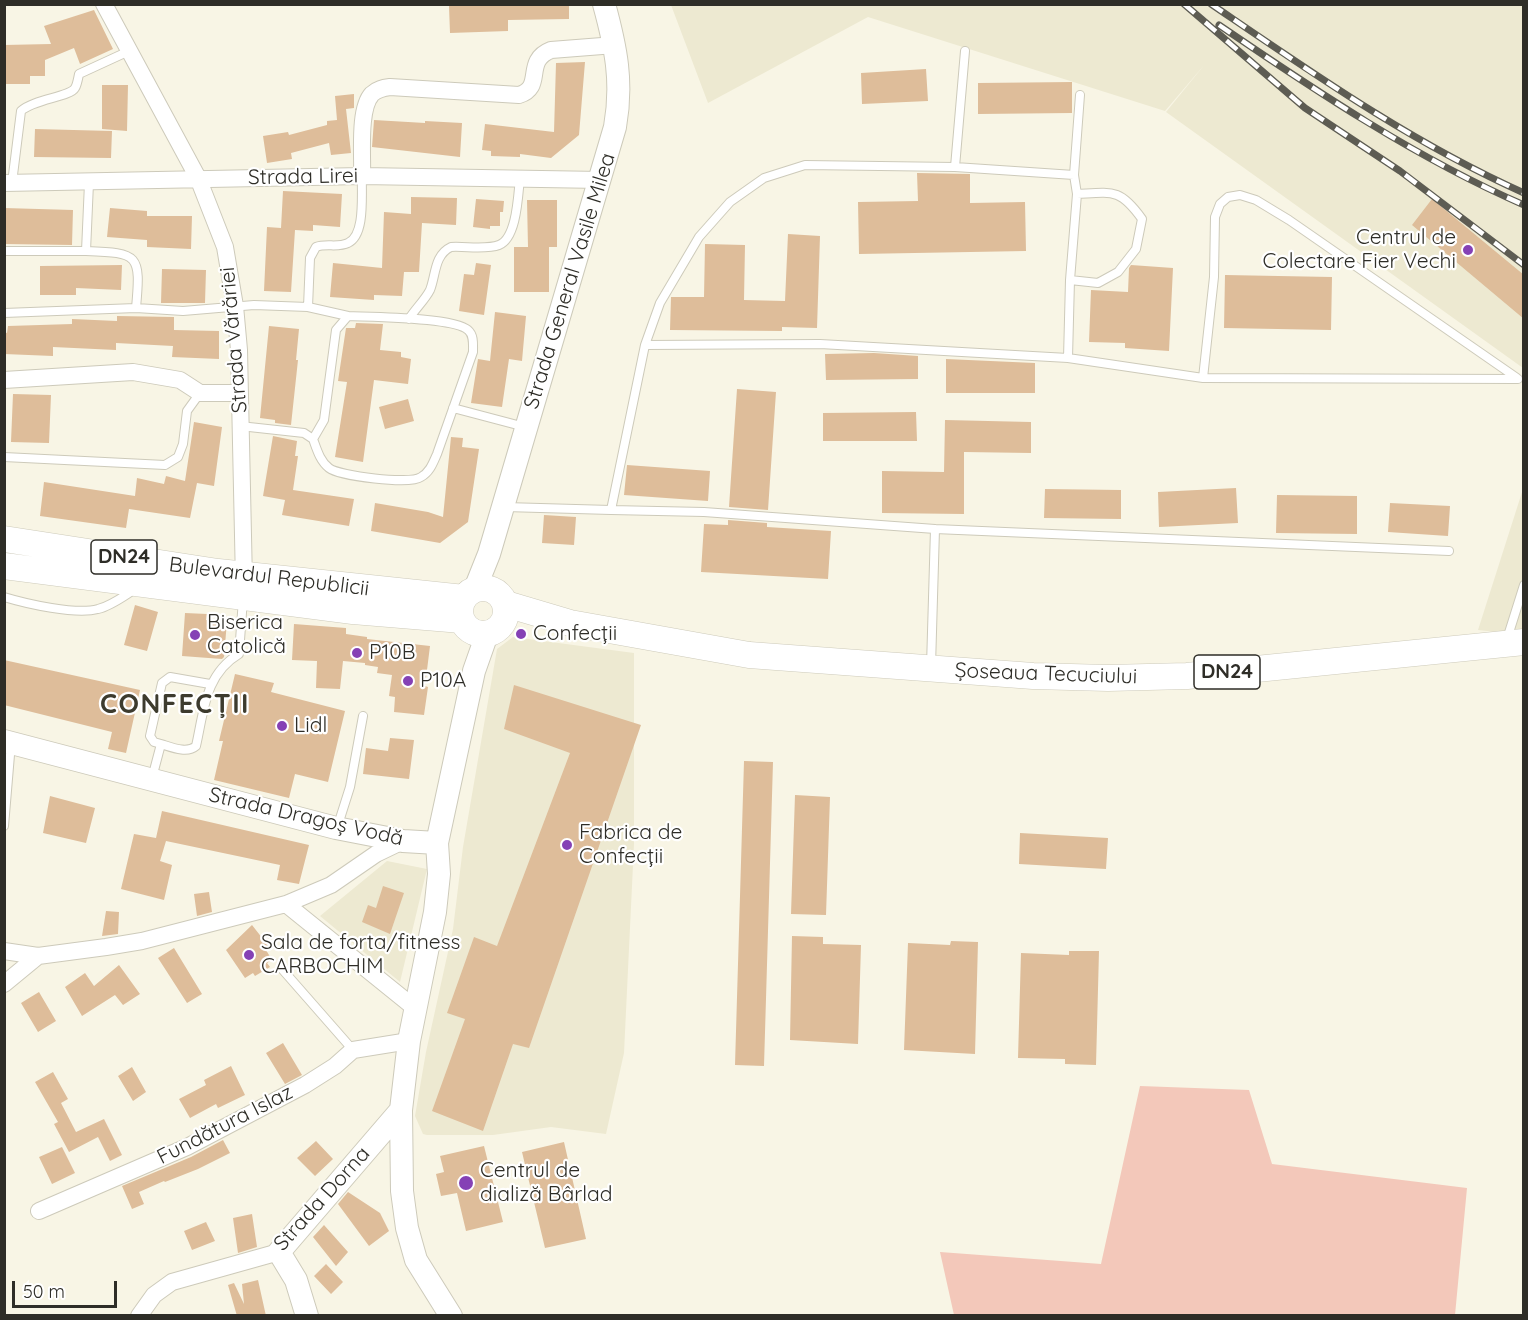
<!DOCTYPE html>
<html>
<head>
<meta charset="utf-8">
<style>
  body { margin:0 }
  #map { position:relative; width:1528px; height:1320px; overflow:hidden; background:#f8f5e5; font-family:Quicksand,sans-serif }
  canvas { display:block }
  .frame { position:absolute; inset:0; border:6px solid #2e2d27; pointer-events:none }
  .scale { position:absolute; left:12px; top:1281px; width:105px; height:27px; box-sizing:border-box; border:3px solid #2e2d27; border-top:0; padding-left:8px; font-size:18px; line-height:21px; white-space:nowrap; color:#2e2d27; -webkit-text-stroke:4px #fff; paint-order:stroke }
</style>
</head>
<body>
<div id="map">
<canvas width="1528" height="1320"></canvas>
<div class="frame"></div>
<div class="scale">50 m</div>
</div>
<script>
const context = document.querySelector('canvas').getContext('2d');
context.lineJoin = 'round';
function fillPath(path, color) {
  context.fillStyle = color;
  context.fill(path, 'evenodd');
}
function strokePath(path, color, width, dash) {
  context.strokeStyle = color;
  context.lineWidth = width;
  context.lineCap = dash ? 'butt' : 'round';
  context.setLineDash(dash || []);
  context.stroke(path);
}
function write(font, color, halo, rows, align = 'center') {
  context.font = font + ' Quicksand,sans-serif';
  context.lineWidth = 4.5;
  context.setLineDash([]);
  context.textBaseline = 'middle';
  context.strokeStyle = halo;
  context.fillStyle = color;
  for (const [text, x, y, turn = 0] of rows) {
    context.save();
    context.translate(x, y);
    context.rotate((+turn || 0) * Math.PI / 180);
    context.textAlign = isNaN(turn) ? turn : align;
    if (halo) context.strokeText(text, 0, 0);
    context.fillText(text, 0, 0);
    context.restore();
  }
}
const built = new Path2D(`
  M671,5H1523V368L1166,112L1205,64L1165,111L868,17L708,103Z
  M1523,489V635L1478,630Z
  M513,637L634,653V844L624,1053L606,1134L551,1127L493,1135H427L423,1134L415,1116L426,1052L453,929L463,847L497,649Z
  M387,861L427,869L400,982L320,916Z`);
const green = new Path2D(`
  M1140,1086L1249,1090L1272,1164L1467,1188L1455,1315H954L940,1252L1101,1264Z`);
const building = new Path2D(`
  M569,4V19L508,20V31L450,33L449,6Z
  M94,10L113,49L80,64L74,48L45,60V76H30V84H4V45L51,44L44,26Z
  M585,62L579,135L551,158L520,154V157L491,156V151L482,150L485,124L554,132L556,63Z
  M926,69L928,101L862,104L861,73Z
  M1072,82V113L978,114V83Z
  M102,85H128L127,131L102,129Z
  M354,94V108L346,109L351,153L331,155L329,143L291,153L292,159L267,163L263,136L288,132L289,135L327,125V121L337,120L335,96Z
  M374,120L425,123V121L462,123L460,157L372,147Z
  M35,129L112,131L111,158L34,157Z
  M917,173L970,174V203L1025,202L1026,251L859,254L858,202L918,201Z
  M283,191L342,194L340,227L313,225V231L295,230L291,292L264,291L267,227L281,228Z
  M411,197L457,198L456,225L422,223L419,272H404L402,296L374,295V300L330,297L333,263L382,268L384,212L411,214Z
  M476,199L504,201L503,212H500V226H490V229L473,227Z
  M1432,199L1524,275V319L1412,225Z
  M527,200H557V247H549V292H514V247H528Z
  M4,208L73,210L72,245L4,244Z
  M110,208L147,211V216H192L191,249L147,247V240L107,237Z
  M788,234L820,236L817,328L782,327V331L670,330L671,297H704L705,244L745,245L744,300L785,301Z
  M476,263L491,265L484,315L459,311L464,274L474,275Z
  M122,265L121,290L76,288V295H40V266Z
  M1131,265L1173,268L1169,351L1125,348V343L1089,342L1091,290L1128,292L1129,268Z
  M162,269L206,270L205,303H161Z
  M1225,275L1332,277L1331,330L1224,328Z
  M495,312L526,316L522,361L509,359L502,407L471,403L478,359L490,361Z
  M117,316L174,317V330L219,331V359L172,357L173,346L116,343V350L53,347V356L4,354V332L7,333L8,326L72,324V319L117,321Z
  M356,323L383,324L380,350L401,352V357L411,359L408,384L374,380L363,462L335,457L347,382L338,381L346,328H355Z
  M269,326L299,329L296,360H298L291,425L275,423V420L260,418Z
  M874,353L918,356V379L826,380L825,354Z
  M946,359L1035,363V393H946Z
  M737,389L776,392L768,510L729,507Z
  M13,394L51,395L49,443L11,442Z
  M408,399L414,421L385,429L379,407Z
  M916,412L917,441H823V413Z
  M945,420L1031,422V453L964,452V514L882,513V471L944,472Z
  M194,422L222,427L214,486L197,483L190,518L129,509L126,528L40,516L44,482L135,496L137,478L164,484L166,476L185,481Z
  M273,436L297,441L295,456H298L293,490L354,499L349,526L282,515L285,500L263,496Z
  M451,437L463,438L462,447L479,449L468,522L440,543L371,531L375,503L428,512L443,517Z
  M627,465L710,471L708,501L624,495Z
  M1236,488L1238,523L1159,527L1158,492Z
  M1045,489L1121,490V519L1044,518Z
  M1277,495L1357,496V534L1276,533Z
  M1390,503L1450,506L1448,536L1388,532Z
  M544,515L576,517L574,545L542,543Z
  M728,520L767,523V527L831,531L828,579L701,572L704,524L728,525Z
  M135,605L158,612L147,651L124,645Z
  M185,613L207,614L206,620L227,621L224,657L222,659L182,656Z
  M294,624L346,628V634L367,637V639L430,646L425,686L428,687L424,715L394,712L395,697L389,696L392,675L377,673L378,667L365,665V663L343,661L340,689L316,688L317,661L292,660Z
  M4,660L140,690L126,753L108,749L112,732L4,705Z
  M235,674L274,683L271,692L345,711L328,782L295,774L289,798L214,780L223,741H219Z
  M514,685L641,725L529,1048L513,1044L483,1131L432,1111L465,1019L447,1013L474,937L497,946L570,753L504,729Z
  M390,738L414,740L409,779L363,774L366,748L388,751Z
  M744,761L773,762L764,1066L735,1065Z
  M795,795L830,797L826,915L791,914Z
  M50,796L95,808L86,843L43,833Z
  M162,811L309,845L299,884L277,880L280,865L166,841L160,861L172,865L164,900L121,889L134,834L156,838Z
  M1020,833L1108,838L1106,869L1019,864Z
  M383,886L404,893L390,934L362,922L368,905L376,908Z
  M209,892L212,912L197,916L194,894Z
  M106,911L119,912L118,934L102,936Z
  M252,925L270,948L266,950L272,960L267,963L270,967L255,976L253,973L245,978L226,950Z
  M792,936L823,937V944L861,945L858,1044L790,1040Z
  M951,941L978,942L975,1054L904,1050L908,943L950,945Z
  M174,948L202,994L187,1003L158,958Z
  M1069,951H1099L1096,1065L1065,1064V1059L1018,1058L1021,953L1069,955Z
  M119,965L140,994L123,1005L115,995L82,1016L65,987L85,973L94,986Z
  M39,992L56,1021L38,1032L21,1003Z
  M283,1043L302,1075L285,1084L266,1053Z
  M231,1066L245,1095L218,1108L216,1104L190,1118L179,1099L206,1085L204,1080Z
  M132,1067L146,1092L133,1101L118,1076Z
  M53,1072L68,1099L61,1103L76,1132L104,1119L122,1155L110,1161L98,1137L69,1152L54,1124L58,1122L35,1082Z
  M223,1140L230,1153L198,1169L165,1182L164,1181L139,1192L144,1204L132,1209L122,1186L191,1157Z
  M316,1141L333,1159L315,1176L297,1158Z
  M564,1142L586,1239L545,1248L522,1152Z
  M484,1146L503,1222L466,1231L457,1193L441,1196L436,1174L444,1172L440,1156Z
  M62,1147L75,1173L52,1184L39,1157Z
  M348,1192L380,1213L389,1231L369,1246L338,1204Z
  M252,1214L257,1247L238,1253L233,1218Z
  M206,1222L215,1241L192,1250L184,1231Z
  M324,1225L348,1252L336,1266L313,1237Z
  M326,1264L343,1282L331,1294L314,1276Z
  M258,1280L266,1316H237L228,1285L234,1283L244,1304L242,1284Z`);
const lane = new Path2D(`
  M965,51L955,167L805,165L764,178L730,202L699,237L660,303L645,345L820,344L1068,358L1203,378L1518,379
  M955,167L1074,175L1080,95
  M12,183L21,111C34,99 70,97 75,88C77,85 78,79 79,74L129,51
  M89,183L86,251C139,253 141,254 136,308L183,311L254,305L308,307L348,316
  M4,251H86
  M1070,280L1077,194
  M308,307L310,258L316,247C326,243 338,248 348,243C366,235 361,193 362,176
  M4,313L136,308
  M348,316C370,317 454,317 468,330C474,335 473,344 473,352L437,454C433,463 430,472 421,477C410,485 339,476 329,468C320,461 317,450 313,439L324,420L336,330Z
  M409,319C415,309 425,300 430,290C436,275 434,255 451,247C465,246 486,250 499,245C517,238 518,195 520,178
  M645,345L611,510L704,512L935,529L931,666
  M1068,358L1070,280L1098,283L1118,272L1136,249L1142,219C1120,188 1112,192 1077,194L1074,175
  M1203,378L1214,277L1215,217L1220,204L1228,197L1240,195L1256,200L1289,220L1517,378
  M453,408L525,427
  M240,426L304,433L313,439
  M4,457L165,465L178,457L183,444L187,411L200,393
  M505,507L611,510
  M935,529L1449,551
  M4,597C27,604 76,615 98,609C111,606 124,596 135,589
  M1507,639L1524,585
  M161,744L154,742L150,736L162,683L170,677L210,684
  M152,778L161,744C171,747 187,754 196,746C204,711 205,674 239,654L243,599
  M4,826L11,743
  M337,828L350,787L363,716
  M282,969L353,1050`);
const street = new Path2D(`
  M104,4L198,178L225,247L235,306L239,350L244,582
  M362,176C363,156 358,109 372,94C377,89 383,88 390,87L519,95C545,87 523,61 551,50L615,45
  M4,183L362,176L601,180
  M4,380L133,372L180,380L200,393H240
  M286,904L416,1009
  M4,951L38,956L106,947L142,941L286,904L331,885L376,854L403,841
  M4,984L38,956
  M39,1211L187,1147L305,1085L335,1066L353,1050L409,1041
  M139,1316L154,1295L172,1282L279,1252`);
const secondary = new Path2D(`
  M475,589L489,554L615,127C623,82 616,48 604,4
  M4,741L336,828L403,841L437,843
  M307,1316L296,1280L279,1252L401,1110
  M451,1316L416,1260L407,1228L402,1191L401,1110L409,1041L435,912L439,874L437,843L474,671L487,634`);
const primary = new Path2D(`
  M4,539L218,572L464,598
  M4,566L353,611L462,620
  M460 611a23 23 0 1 1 46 0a23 23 0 1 1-46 0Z
  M506,604L570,623L749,655L1033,676L1108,678L1187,676L1524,642`);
const rail = new Path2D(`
  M1184,4L1305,108L1400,171L1524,265
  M1211,4C1311,72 1412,143 1524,193
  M1219,25C1316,91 1416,158 1524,205`);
const markers = [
  [1468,250,6,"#8541b5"],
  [521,634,6,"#8541b5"],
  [195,635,6,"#8541b5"],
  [357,653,6,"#8541b5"],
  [408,681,6,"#8541b5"],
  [282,726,6,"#8541b5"],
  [567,845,6,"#8541b5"],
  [249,955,6,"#8541b5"],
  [466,1183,8,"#8541b5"]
];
const shields = [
  [124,557,66],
  [1227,672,66]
];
const shieldNames = [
  ["DN24",124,557],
  ["DN24",1227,672]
];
const streetNames = [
  ["Strada Lirei",303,177,-1],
  ["Strada General Vasile Milea",570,281,-73],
  ["Strada Vărăriei",234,340,-95],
  ["Bulevardul Republicii",269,577,7],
  ["Șoseaua Tecuciului",1046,674,2],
  ["Strada Dragoș Vodă",306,817,13],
  ["Fundătura Islaz",225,1125,-27],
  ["Strada Dorna",322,1199,-48]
];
const poiNames = [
  ["Centrul de",1456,238,"right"],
  ["Colectare Fier Vechi",1456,262,"right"],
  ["Biserica",207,623],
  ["Catolică",207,647],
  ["Confecții",533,634],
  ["P10B",369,653],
  ["P10A",420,681],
  ["Lidl",294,726],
  ["Fabrica de",579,833],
  ["Confecții",579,857],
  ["Sala de forta/fitness",261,943],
  ["CARBOCHIM",261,967],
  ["Centrul de",480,1171],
  ["dializă Bârlad",480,1195]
];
const districtNames = [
  ["CONFECȚII",175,705]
];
fillPath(built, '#ede9d1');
fillPath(green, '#f3c8ba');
fillPath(building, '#debd9a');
strokePath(lane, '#cdcaba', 10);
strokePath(street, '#cdcaba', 18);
strokePath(secondary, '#cdcaba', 24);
strokePath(primary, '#cdcaba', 27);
strokePath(lane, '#fff', 8);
strokePath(street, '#fff', 16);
strokePath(secondary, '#fff', 22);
strokePath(primary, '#fff', 26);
strokePath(rail, '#5d5c53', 7);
strokePath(rail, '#fff', 4.5, [14]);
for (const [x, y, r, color] of markers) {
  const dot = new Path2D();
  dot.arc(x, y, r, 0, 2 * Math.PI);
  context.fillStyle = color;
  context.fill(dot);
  strokePath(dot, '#fff', 2);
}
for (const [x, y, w] of shields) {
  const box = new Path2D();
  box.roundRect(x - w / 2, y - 17, w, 34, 4.5);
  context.fillStyle = '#fff';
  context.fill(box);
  strokePath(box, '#2e2d27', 1.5);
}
write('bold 20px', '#2e2d27', null, shieldNames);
write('21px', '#2e2d27', '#fff', streetNames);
write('21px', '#2e2d27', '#fff', poiNames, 'left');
context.letterSpacing = '1.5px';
write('bold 27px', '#3d3b2e', '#fff', districtNames);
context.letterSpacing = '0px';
</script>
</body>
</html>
